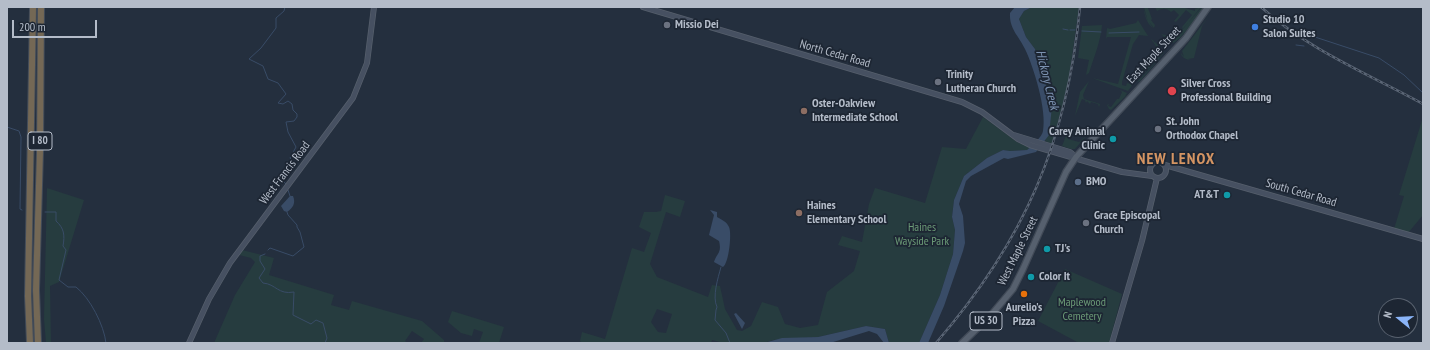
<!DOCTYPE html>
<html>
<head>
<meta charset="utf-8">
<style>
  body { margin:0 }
  #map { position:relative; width:1430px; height:350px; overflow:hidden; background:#242f3e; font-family:"PT Sans Narrow",sans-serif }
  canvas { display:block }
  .frame { position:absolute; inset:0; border:8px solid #b4bcc9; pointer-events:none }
  .north { position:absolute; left:1378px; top:298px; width:40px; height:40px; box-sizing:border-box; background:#1d2633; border:1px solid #59626f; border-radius:50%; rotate:288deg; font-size:11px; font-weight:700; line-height:16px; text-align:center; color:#b4bcc9 }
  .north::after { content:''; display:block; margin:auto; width:14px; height:18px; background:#8ab4f8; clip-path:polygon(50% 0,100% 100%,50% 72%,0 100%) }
  .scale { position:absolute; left:12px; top:20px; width:85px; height:18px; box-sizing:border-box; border:2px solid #b4bcc9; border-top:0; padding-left:5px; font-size:12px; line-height:14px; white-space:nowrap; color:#b4bcc9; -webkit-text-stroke:3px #1d2633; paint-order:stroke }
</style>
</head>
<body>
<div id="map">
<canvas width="1430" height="350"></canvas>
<div class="frame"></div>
<div class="north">N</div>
<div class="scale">200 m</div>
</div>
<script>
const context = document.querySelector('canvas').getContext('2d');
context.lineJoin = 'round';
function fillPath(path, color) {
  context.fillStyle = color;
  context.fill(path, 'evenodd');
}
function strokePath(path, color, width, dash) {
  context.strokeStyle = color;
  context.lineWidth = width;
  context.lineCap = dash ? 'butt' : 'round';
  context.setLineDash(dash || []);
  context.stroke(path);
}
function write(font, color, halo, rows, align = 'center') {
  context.font = font + ' "PT Sans Narrow",sans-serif';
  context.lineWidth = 3.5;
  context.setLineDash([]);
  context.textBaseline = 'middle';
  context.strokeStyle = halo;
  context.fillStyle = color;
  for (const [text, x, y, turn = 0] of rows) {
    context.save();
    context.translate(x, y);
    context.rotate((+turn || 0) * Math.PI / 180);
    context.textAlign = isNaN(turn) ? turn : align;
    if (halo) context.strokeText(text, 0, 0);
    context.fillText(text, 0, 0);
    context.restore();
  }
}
const green = new Path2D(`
  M1032,7H1079L1068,84L1052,144L1045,141L1050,124L1052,105L1035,49L1026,37L1019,19L1024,11Z
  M1143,7L1148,22L1144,7L1148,8L1152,19L1151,20L1155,25L1154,28L1149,22L1153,28C1146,23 1145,15 1143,7Z
  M1155,7H1182L1195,11V9L1201,7L1183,29L1182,27L1192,15L1186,10L1176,22L1174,21L1179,15L1174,10L1171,12C1166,8 1163,8 1157,11Z
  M1202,7H1204C1198,16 1181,40 1173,43L1172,41Z
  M1209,16L1202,26L1194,58L1188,59L1191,60C1186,60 1181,57 1181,53L1184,57L1182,51L1198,32L1182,51Z
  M1138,20L1148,36L1139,35L1133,44L1122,82V85L1126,86L1127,83L1130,84L1128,82L1133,84L1128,91L1092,78L1118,84L1131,37H1107L1106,39L1107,28L1110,29L1136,23Z
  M1102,25C1101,40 1094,57 1089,73L1086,75L1089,60L1078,58L1082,26Z
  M1181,28L1182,30L1170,42L1161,34L1170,36L1173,34L1175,35Z
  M1151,39L1154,41L1153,43L1155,42L1164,53L1136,81L1134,77H1136L1143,70L1142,68H1145L1152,61L1151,58L1154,59L1160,52Z
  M1164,54L1140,81L1137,82L1161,57Z
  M1089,81L1083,95L1084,99L1100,104L1099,107L1098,104L1091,102L1090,104L1087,101L1086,103L1085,100L1082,99L1075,116L1080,92Z
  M1120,90L1127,93L1125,96L1128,94L1111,110L1109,109L1107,105L1109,104L1108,106L1111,107L1117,99H1119L1122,92Z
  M983,117L1017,142L1030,148L1027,150L1010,151L1003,150L987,158L964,176L954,200L952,217L955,230L953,254L940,295L919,343H889L885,329L866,326L818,337L773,340L764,343H724L712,340L711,343H582L580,341L582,332L605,339L632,248L644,252L651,233L639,227L644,212H656L661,211L665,195L685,201L680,217L666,212L650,264L657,277L708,297L712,285L720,286L725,309L737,330L742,331L751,326L762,302L778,307L785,324L800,328L818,325L827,292L854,271L860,251L838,245L842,236L862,242L869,204L875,188L925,203L942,147L966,149ZM657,309L672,314L666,333L658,332L651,322Z
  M1423,117V215L1408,233L1394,229L1404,196L1399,195Z
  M1087,135L1075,149H1071L1062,146L1066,136H1068V139L1079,142Z
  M47,188L84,200L59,282L50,286L51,343H46L44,319Z
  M242,250L274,258L269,275L334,295L331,305L349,310L352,301L422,321L444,340V343H421L424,339L412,331L405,341L408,343H214L235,295L255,262L251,258L239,255Z
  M1065,269L1122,294L1109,343H1079L1038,321Z
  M452,311L504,327L499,343H479L483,332L474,329L472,336L461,333L448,322Z`);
const water = new Path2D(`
  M1015,7H1032L1024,11L1019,19L1026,37L1035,49L1044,78L1052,105L1051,116L1049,135L1036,152L1008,159L1004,158L971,176L966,181L959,204L963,216L965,243L963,251L944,306L928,343H919L940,295L953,254L955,230L952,217L954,200L964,176L987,158L1003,150L1010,151L1027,150C1032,146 1042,137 1043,131C1047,110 1034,68 1025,49C1019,36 1009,29 1010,13Z
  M290,196H293C296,203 293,208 287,212L284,211L281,206Z
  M710,210L717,212V217C722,220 726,221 729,227C732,233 729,263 723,267L714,262C717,253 722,253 719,241L709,235L714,215Z
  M736,313L745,323L742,329L734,314Z
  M866,326L885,329L889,343H884L877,334L869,331L830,343H764L782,338L818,337Z`);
const stream = new Path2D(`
  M285,7L284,11L276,18V28L261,48L249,59L263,66L268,79L278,83L286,94L278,103L283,104L288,101L292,104L293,110L297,114V117L294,121L286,122L288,132L296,147L290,158L294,163L288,174L283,173V181L286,184
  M1063,29L1068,30
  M1070,30H1075
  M1082,31L1101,32
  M1109,33L1139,32
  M1312,38L1315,37L1379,58L1404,75L1423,93
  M1296,45L1304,46
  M7,127L19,131L21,137L20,209L22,210
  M288,190L290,196
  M45,212H56V221C64,228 65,235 63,246L66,250L59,280L68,287H76C90,298 104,325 106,343
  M268,250L270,248L293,256L304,247L300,232L297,227V225L288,215L287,212
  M265,254L260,256V261L265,269L259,278L263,283C276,284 278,295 294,292L293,315L311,324L316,320L323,323L327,338L325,343
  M721,267C718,278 712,297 717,307L716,310L715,320L726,333L730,343`);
const secondary = new Path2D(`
  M643,7L962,102L982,112L1018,139L1030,145L1122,172L1152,176
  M1014,135L1070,152L1076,157
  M1150 170a8 8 0 1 1 16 0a8 8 0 1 1-16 0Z
  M1165,165L1423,239
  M189,343L209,299L230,263L353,98L367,63L374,7
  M1112,343L1142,241L1157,178`);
const primary = new Path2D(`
  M962,343L992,314L1013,289L1023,269L1066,172L1076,157L1186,38L1208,7`);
const highway = new Path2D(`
  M30,343L28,296L33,7
  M38,343L36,290L40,151L41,7`);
const rail = new Path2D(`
  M1261,7C1307,49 1368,74 1423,104
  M936,343C1025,240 1067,142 1080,7`);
const markers = [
  [667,25,4,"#6b7280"],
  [1255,27,4,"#3f7fe0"],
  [938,82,4,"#6b7280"],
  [1172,91,5,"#e0444e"],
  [804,111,4,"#8d6e63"],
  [1158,129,4,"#6b7280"],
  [1113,139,4,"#0f9aa8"],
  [1078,182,4,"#5c6f8a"],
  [1227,195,4,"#0f9aa8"],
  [799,213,4,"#8d6e63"],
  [1086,223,4,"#6b7280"],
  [1047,249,4,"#0f9aa8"],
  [1031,277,4,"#0f9aa8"],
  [1024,294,4,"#e8710a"]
];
const shields = [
  [40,141,24],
  [986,321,32]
];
const shieldNames = [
  ["I 80",40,141],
  ["US 30",986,321]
];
const poiNames = [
  ["Studio 10",1263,20],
  ["Salon Suites",1263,34],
  ["Missio Dei",675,25],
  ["Trinity",946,75],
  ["Lutheran Church",946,89],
  ["Silver Cross",1181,84],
  ["Professional Building",1181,98],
  ["Oster-Oakview",812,104],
  ["Intermediate School",812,118],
  ["St. John",1166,122],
  ["Orthodox Chapel",1166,136],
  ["Carey Animal",1105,132,"right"],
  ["Clinic",1105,146,"right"],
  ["BMO",1086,182],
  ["AT&T",1219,195,"right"],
  ["Haines",807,206],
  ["Elementary School",807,220],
  ["Grace Episcopal",1094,216],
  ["Church",1094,230],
  ["TJ's",1055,249],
  ["Color It",1039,277],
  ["Aurelio's",1024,308,"center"],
  ["Pizza",1024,322,"center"]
];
const streetNames = [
  ["North Cedar Road",835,54,16],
  ["East Maple Street",1154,55,-47],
  ["West Francis Road",285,173,-53],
  ["South Cedar Road",1301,193,16],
  ["West Maple Street",1018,251,-64]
];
const parkNames = [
  ["Haines",922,228],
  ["Wayside Park",922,242],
  ["Maplewood",1082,303],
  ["Cemetery",1082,317]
];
const waterNames = [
  ["Hickory Creek",1047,80,76]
];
const districtNames = [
  ["NEW LENOX",1176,159]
];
fillPath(green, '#263c3f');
fillPath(water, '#394c67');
strokePath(stream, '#394c67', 1);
strokePath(secondary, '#565f6c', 6);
strokePath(primary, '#414a57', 8);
strokePath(highway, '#434c59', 8);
strokePath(secondary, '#465061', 4.5);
strokePath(primary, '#56606e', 5.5);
strokePath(highway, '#746855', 6);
strokePath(rail, '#5a6575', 2.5);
strokePath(rail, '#1d2633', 1, [3]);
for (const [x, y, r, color] of markers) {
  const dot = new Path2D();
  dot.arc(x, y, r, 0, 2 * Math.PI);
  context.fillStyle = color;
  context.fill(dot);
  strokePath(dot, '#1d2633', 1.5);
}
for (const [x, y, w] of shields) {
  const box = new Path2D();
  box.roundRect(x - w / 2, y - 9, w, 18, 3);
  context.fillStyle = '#1d2633';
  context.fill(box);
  strokePath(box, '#b4bcc9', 1);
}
write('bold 11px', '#b4bcc9', null, shieldNames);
write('bold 12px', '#b4bcc9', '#1d2633', poiNames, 'left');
write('12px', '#b4bcc9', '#1d2633', streetNames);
write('12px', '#6b9a76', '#1d2633', parkNames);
write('italic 13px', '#7c92b1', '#1d2633', waterNames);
context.letterSpacing = '1px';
write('bold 16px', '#d59563', '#1d2633', districtNames);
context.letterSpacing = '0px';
</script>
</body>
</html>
